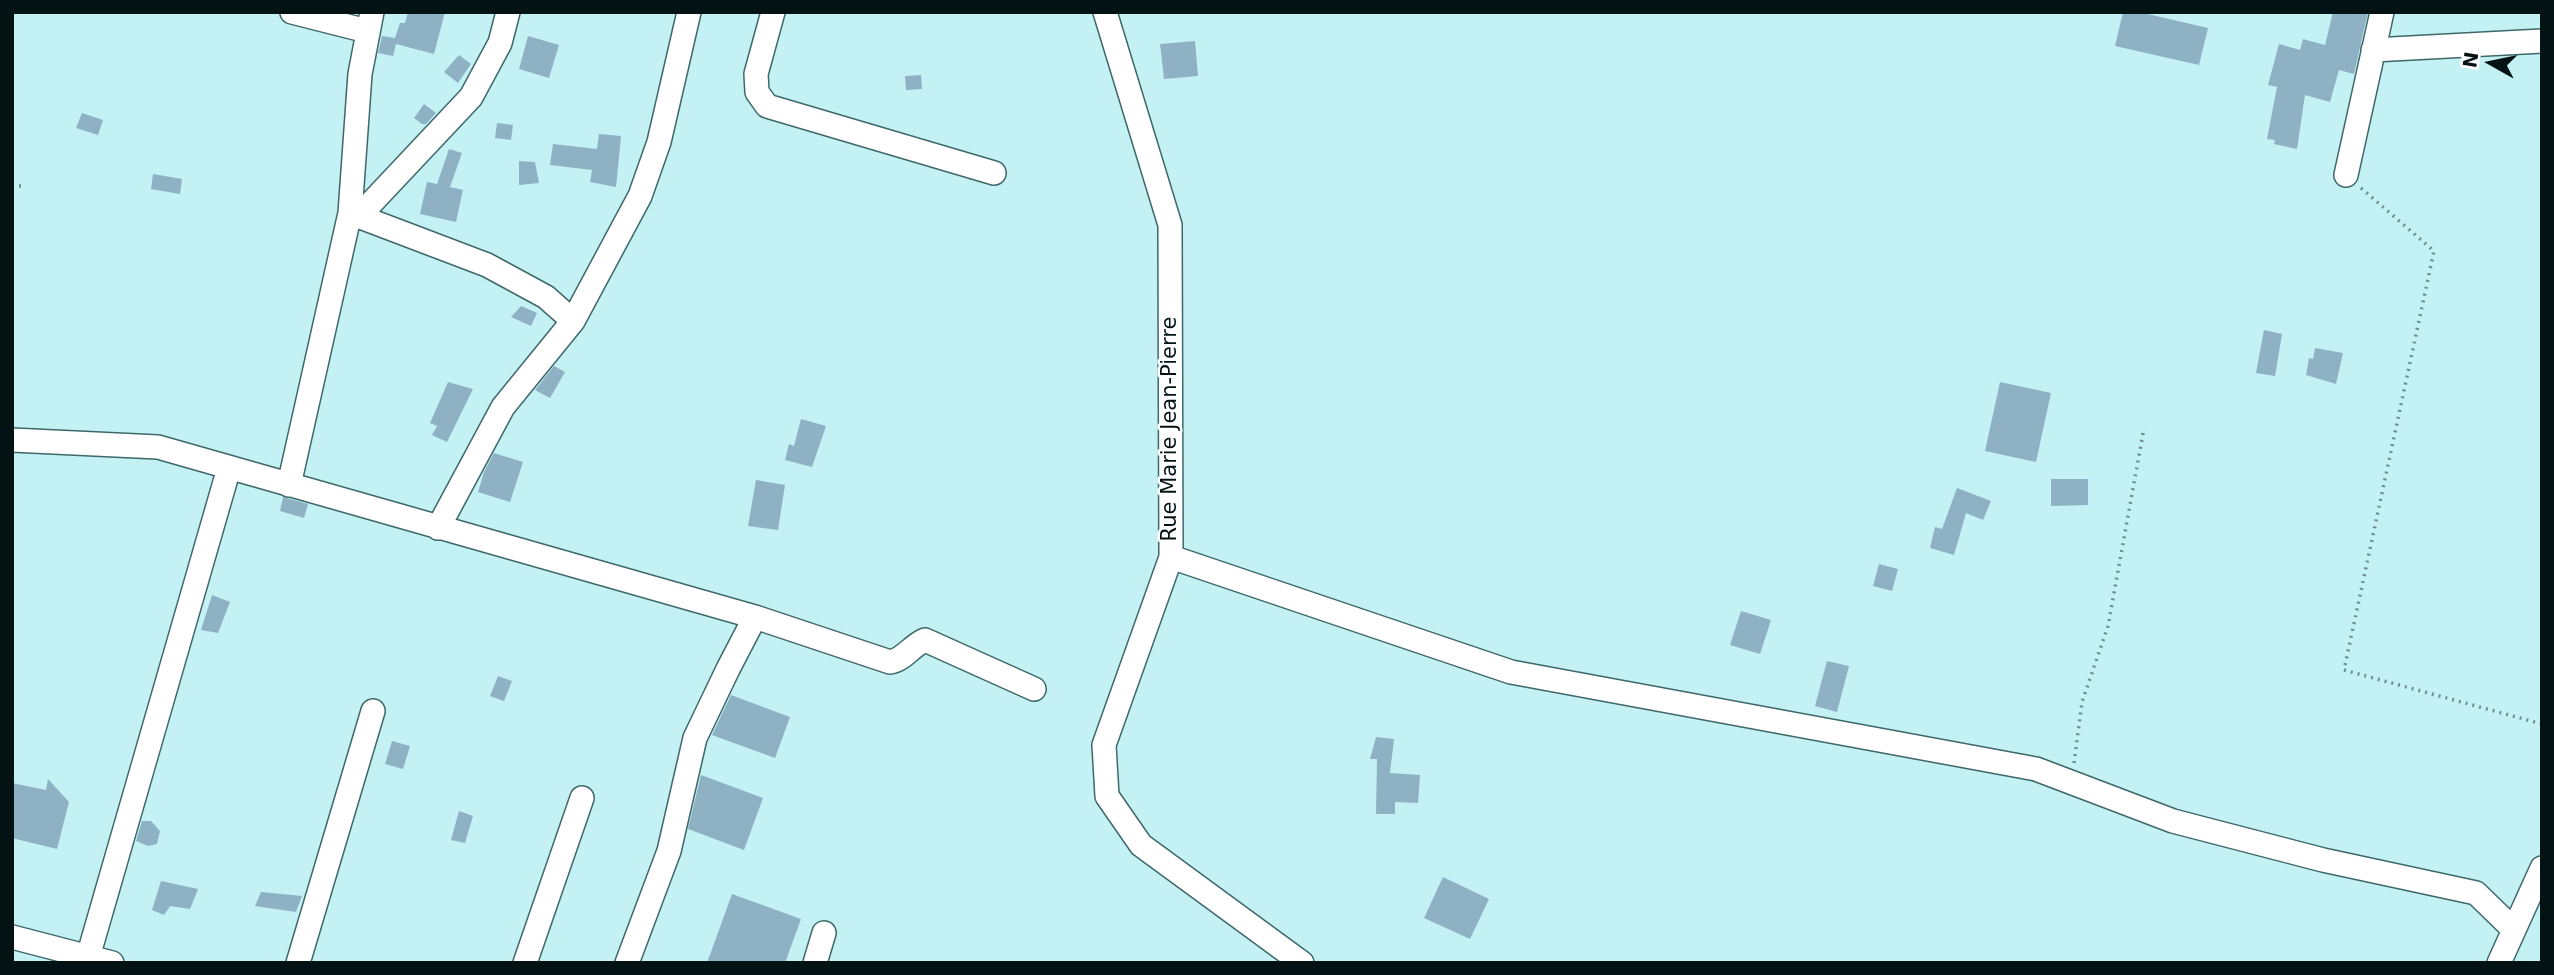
<!DOCTYPE html>
<html>
<head>
<meta charset="utf-8">
<style>
  body { margin:0 }
  #map { position:relative; width:2554px; height:975px; overflow:hidden; background:#c4f1f4; font-family:"DejaVu Sans",sans-serif }
  canvas { display:block }
  .frame { position:absolute; inset:0; border:14px solid #031314; pointer-events:none }
  .north { position:absolute; left:2456px; top:28px; width:70px; height:70px; -webkit-text-stroke:5px #fff; paint-order:stroke; rotate:279deg; font-size:19px; font-weight:700; line-height:28px; text-align:center; color:#031314 }
  .north::after { content:''; display:block; margin:auto; width:24px; height:32px; background:#031314; clip-path:polygon(50% 0,100% 100%,50% 72%,0 100%) }
</style>
</head>
<body>
<div id="map">
<canvas width="2554" height="975"></canvas>
<div class="frame"></div>
<div class="north">N</div>
</div>
<script>
const context = document.querySelector('canvas').getContext('2d');
context.lineJoin = 'round';
function fillPath(path, color) {
  context.fillStyle = color;
  context.fill(path, 'evenodd');
}
function strokePath(path, color, width, dash) {
  context.strokeStyle = color;
  context.lineWidth = width;
  context.lineCap = dash ? 'butt' : 'round';
  context.setLineDash(dash || []);
  context.stroke(path);
}
function write(font, color, halo, rows, align = 'center') {
  context.font = font + ' "DejaVu Sans",sans-serif';
  context.lineWidth = 5;
  context.setLineDash([]);
  context.textBaseline = 'middle';
  context.strokeStyle = halo;
  context.fillStyle = color;
  for (const [text, x, y, turn = 0] of rows) {
    context.save();
    context.translate(x, y);
    context.rotate((+turn || 0) * Math.PI / 180);
    context.textAlign = isNaN(turn) ? turn : align;
    if (halo) context.strokeText(text, 0, 0);
    context.fillText(text, 0, 0);
    context.restore();
  }
}
const building = new Path2D(`
  M408,12H445L434,54L396,44L393,56L378,53L382,36L395,38L400,23H405Z
  M2123,12H2139L2208,28L2199,65L2115,46Z
  M2333,12H2368L2354,74L2339,70L2330,102L2305,95L2297,149L2274,144L2275,140L2267,139L2277,87L2268,85L2279,44L2300,50L2303,39L2325,45Z
  M528,36L559,45L549,78L519,69Z
  M1195,41L1198,76L1164,79L1160,44Z
  M459,55L471,64L458,83L444,72Z
  M921,75L922,89L906,90L905,76Z
  M424,104L436,113L426,124H422L414,118Z
  M82,113L103,120L98,135L76,128Z
  M497,123L513,125L511,140L495,138Z
  M599,134L621,136L616,187L590,182L592,170L550,165L553,144L597,149Z
  M449,149L462,153L450,187L463,190L456,222L420,214L427,182L437,184Z
  M519,161L535,162L539,183L519,185Z
  M153,174L182,179L180,194L151,189Z
  M521,306L537,313L531,326L511,317Z
  M2264,330L2282,334L2275,376L2256,373Z
  M2315,348L2343,353L2336,384L2306,375L2309,358L2313,359Z
  M554,366L565,372L550,398L535,390Z
  M448,382L473,389L447,442L432,435L437,426L430,423Z
  M2000,382L2051,393L2036,462L1985,451Z
  M801,419L826,426L812,467L785,460L789,444L794,446Z
  M494,453L523,462L510,502L478,492L484,472Z
  M2051,479H2088V505L2051,506Z
  M756,480L785,485L778,530L748,526Z
  M1957,488L1991,501L1983,520L1966,513L1954,555L1930,548L1935,527L1942,529Z
  M283,497L308,504L304,518L280,511Z
  M1879,564L1898,569L1892,591L1873,586Z
  M212,595L230,602L218,633L201,630Z
  M1741,611L1771,620L1760,654L1730,645Z
  M1827,661L1849,666L1837,712L1815,706Z
  M498,676L512,681L504,701L490,696Z
  M731,695L790,717L775,758L712,735Z
  M1376,737L1394,739L1390,773L1420,775L1418,803L1395,802V814H1376L1377,759H1370Z
  M392,741L410,746L403,769L385,764Z
  M701,775L763,798L744,850L688,829Z
  M48,779L69,802L57,849L12,838V783L46,790Z
  M459,811L473,816L465,843L451,840Z
  M142,821H151L160,831L157,844L148,846L136,841Z
  M1443,877L1489,899L1470,939L1424,918Z
  M161,881L198,889L190,909L170,906L164,915L152,910Z
  M261,892L302,896L296,912L255,906Z
  M732,894L801,919L785,963H707Z`);
const path = new Path2D(`
  M12,186H24
  M2361,188L2434,251L2344,670L2542,724
  M2074,763L2082,702L2108,626L2144,428`);
const minor = new Path2D(`
  M292,12L367,31
  M773,12L756,74L757,92L767,106L994,173
  M1105,12L1170,225L1171,557L1104,745L1107,796L1141,845L1302,963
  M2373,50L2542,41
  M2346,175L2382,12
  M350,213L487,265L546,297L573,321
  M359,216L471,97L500,43L508,12
  M12,440L158,447L755,617L890,662C904,660 911,646 925,640L1034,689
  M289,485L350,213L360,74L372,12
  M438,528L503,407L573,321L640,196L659,142L689,12
  M1171,557L1511,672L2036,769L2173,821L2323,860L2476,893L2513,929
  M12,937L112,963
  M88,957L229,468
  M298,963L373,711
  M525,963L582,798
  M627,963L669,851L695,738L728,669L755,617
  M815,963L824,933
  M2499,963L2542,868`);
const streetNames = [
  ["Rue Marie Jean-Pierre",1171,429,-90]
];
fillPath(building, '#8eb2c4');
strokePath(minor, '#3e686a', 26);
strokePath(path, '#6e8e90', 3.5, [2, 5]);
strokePath(minor, '#fff', 23);
write('21px', '#031314', '#fff', streetNames);
</script>
</body>
</html>
